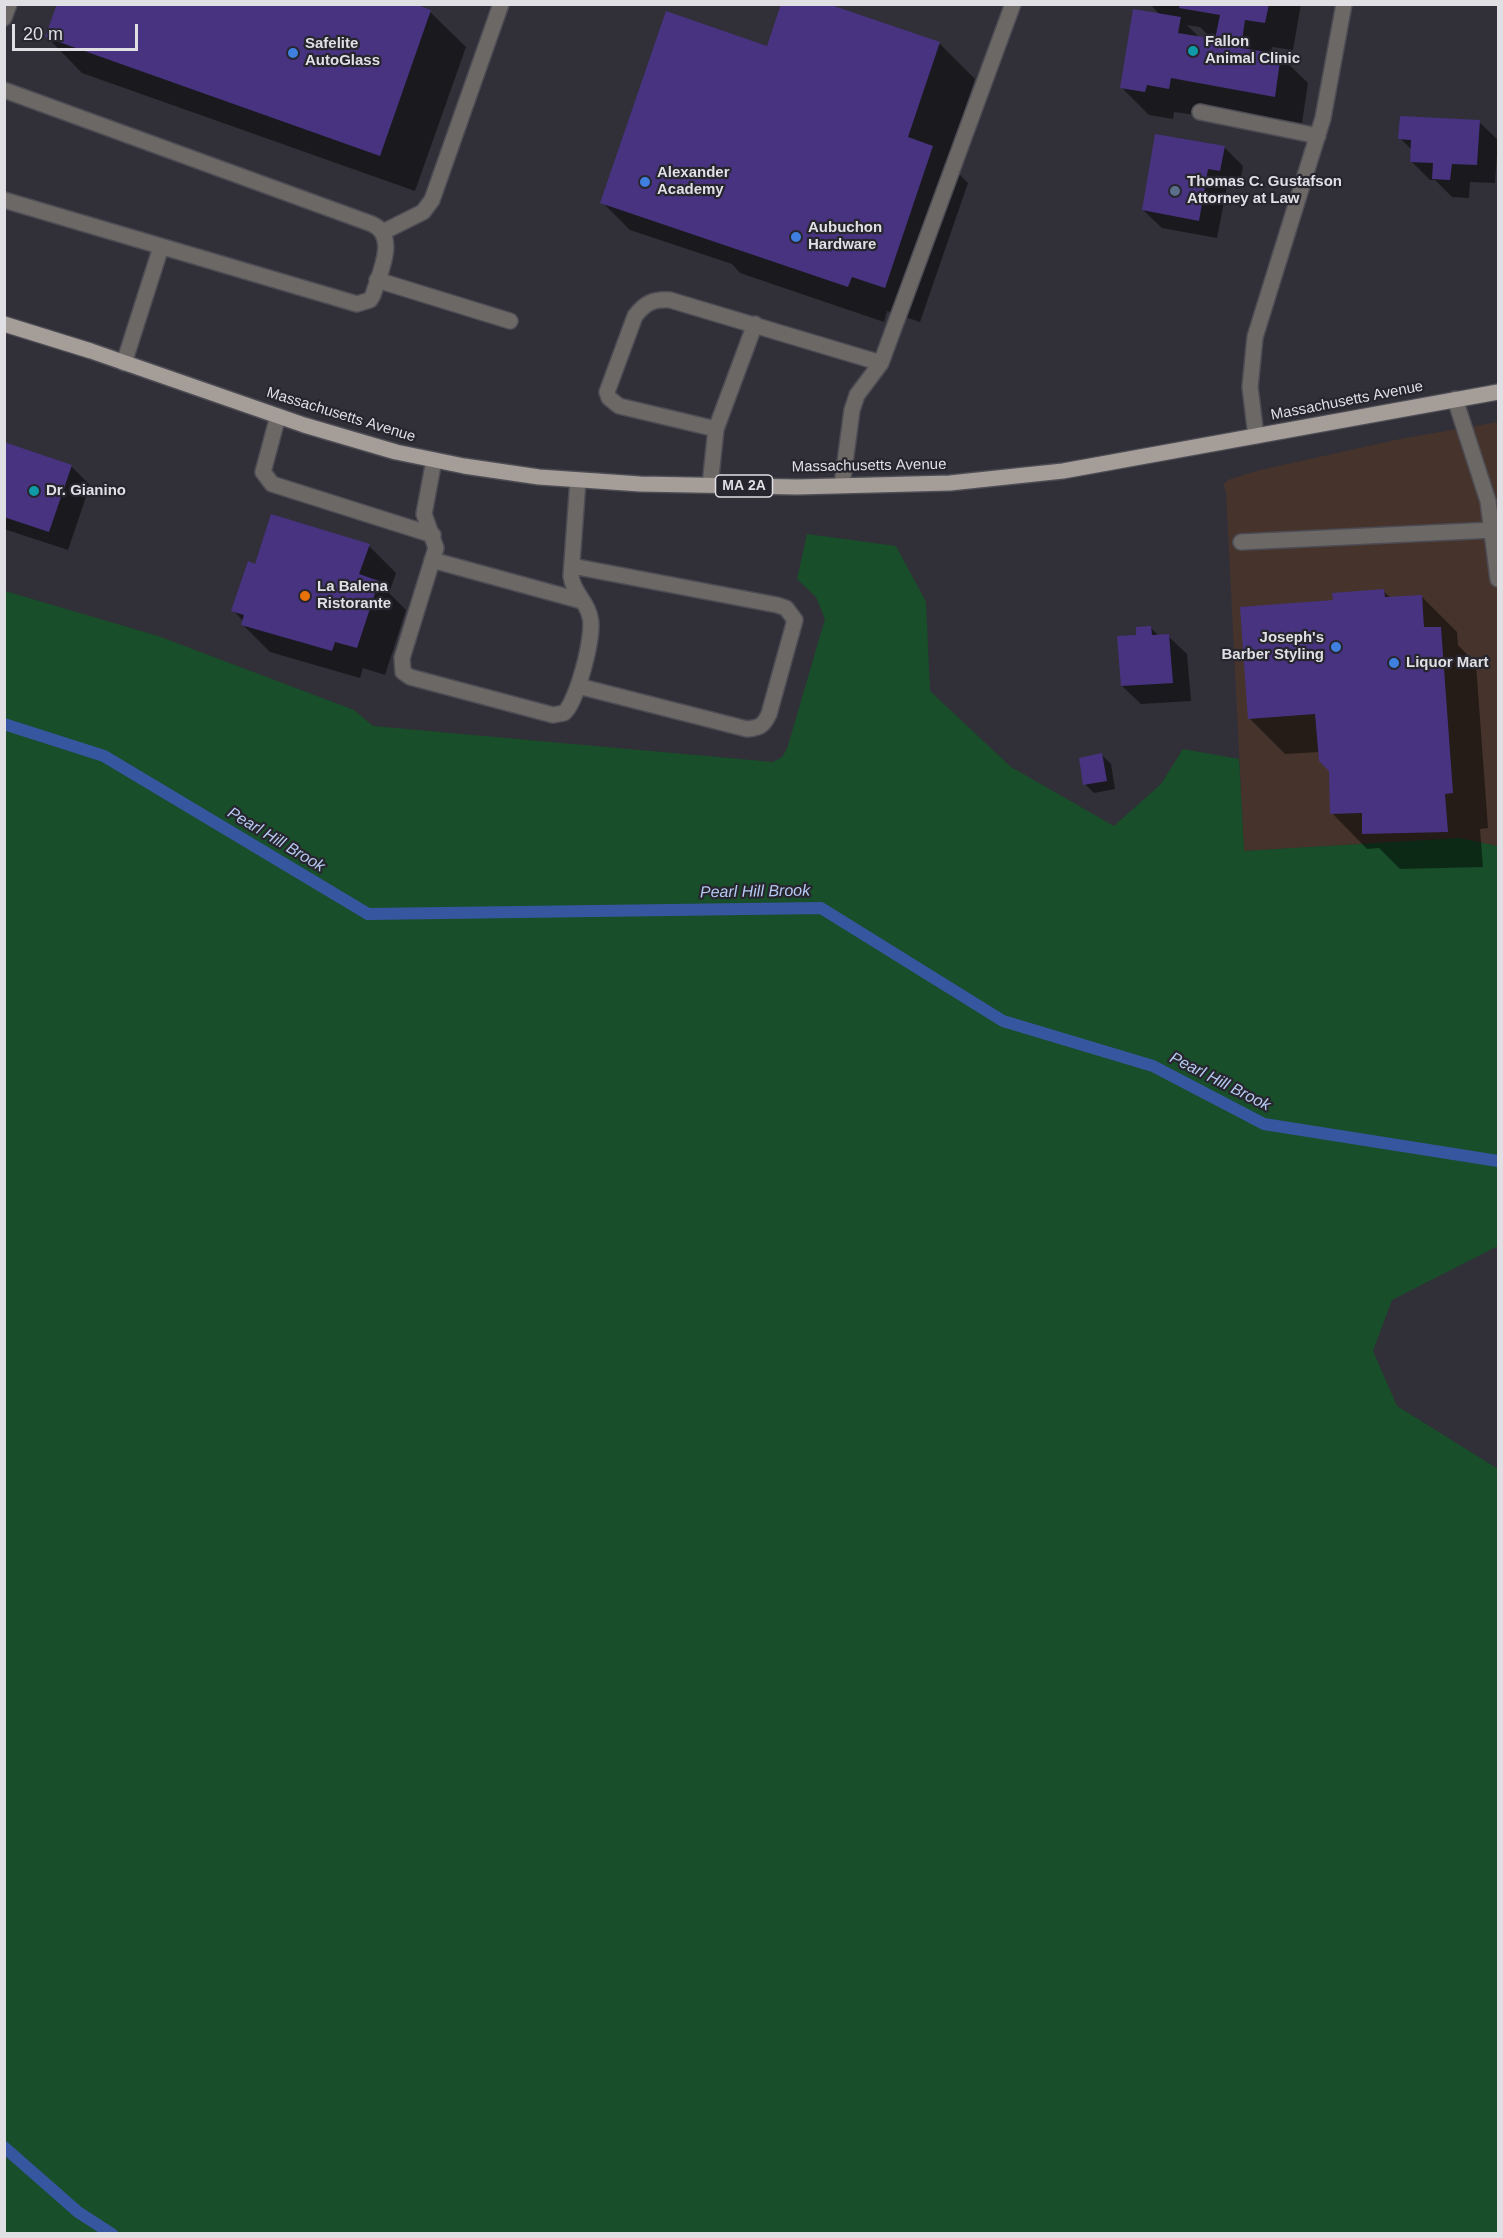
<!DOCTYPE html>
<html>
<head>
<meta charset="utf-8">
<style>
  body { margin:0 }
  #map { position:relative; width:1503px; height:2238px; overflow:hidden; background:#313038; font-family:Arial,sans-serif }
  canvas { display:block }
  .frame { position:absolute; inset:0; border:6px solid #dfdfe4; pointer-events:none }
  .scale { position:absolute; left:12px; top:24px; width:126px; height:27px; box-sizing:border-box; border:3px solid #dfdfe4; border-top:0; padding-left:8px; font-size:18px; line-height:21px; white-space:nowrap; color:#dfdfe4; -webkit-text-stroke:4px #27262e; paint-order:stroke }
</style>
</head>
<body>
<div id="map">
<canvas width="1503" height="2238"></canvas>
<div class="frame"></div>
<div class="scale">20 m</div>
</div>
<script>
const context = document.querySelector('canvas').getContext('2d');
context.lineJoin = 'round';
function fillPath(path, color) {
  context.fillStyle = color;
  context.fill(path, 'evenodd');
}
function strokePath(path, color, width, dash) {
  context.strokeStyle = color;
  context.lineWidth = width;
  context.lineCap = dash ? 'butt' : 'round';
  context.setLineDash(dash || []);
  context.stroke(path);
}
function write(font, color, halo, rows, align = 'center') {
  context.font = font + ' Arial,sans-serif';
  context.lineWidth = 4.5;
  context.setLineDash([]);
  context.textBaseline = 'middle';
  context.strokeStyle = halo;
  context.fillStyle = color;
  for (const [text, x, y, turn = 0] of rows) {
    context.save();
    context.translate(x, y);
    context.rotate((+turn || 0) * Math.PI / 180);
    context.textAlign = isNaN(turn) ? turn : align;
    if (halo) context.strokeText(text, 0, 0);
    context.fillText(text, 0, 0);
    context.restore();
  }
}
const commercial = new Path2D(`
  M1498,422V846L1459,838L1244,851L1226,491L1223,485L1228,480L1256,471L1400,439Z`);
const green = new Path2D(`
  M807,534L896,546L926,602L930,691L1011,767L1114,826L1161,784L1183,749L1239,759L1244,851L1459,838L1498,846V1246L1392,1300L1373,1351L1397,1406L1498,1469V2233H5V591L158,636L354,710L373,726L773,762L782,757L787,749L825,619L816,597L797,579Z`);
const shadow = new Path2D(`
  M410,4L430,12L466,47L415,191L82,73L47,37Z
  M824,4L940,44L975,79L947,162L968,183L920,322L887,311L884,322L740,273L732,264L630,230L602,202L768,48Z
  M1150,4H1301L1293,50L1272,47L1271,54L1280,56L1308,83L1302,123L1198,105L1196,115L1174,112L1173,119L1149,115L1121,87L1160,15ZM1187,25L1200,27L1208,35L1217,37L1216,41L1200,38Z
  M1479,122L1498,140L1495,183L1470,182L1469,198L1452,197L1435,180H1430L1411,161L1412,150L1400,138Z
  M1224,147L1243,166L1239,189L1227,186L1217,238L1162,228L1143,210Z
  M4,443L71,466L90,485L68,550L4,529Z
  M369,546L396,573L389,593L406,610L385,675L363,668L360,678L270,652L242,624L243,621L233,610L256,566Z
  M1383,591L1391,598L1421,596L1457,632L1458,645L1476,664L1488,828L1480,829L1483,867L1400,869L1379,848L1367,849L1332,813L1331,771L1319,752L1285,754L1249,718L1335,601Z
  M1150,627L1159,636H1168L1187,654L1191,701L1141,704L1122,686Z
  M1102,755L1111,764L1115,789L1094,793L1085,784Z`);
const stream = new Path2D(`
  M4,724L104,756L368,914L821,908L1003,1021L1153,1066L1264,1124L1498,1161
  M4,2147L78,2212L112,2234`);
const building = new Path2D(`
  M57,4H415L431,10L380,156L45,37Z
  M781,4H828L940,42L908,137L933,146L885,288L852,277L848,287L600,203L666,11L767,46Z
  M1180,4H1269L1265,23L1245,20L1241,48L1281,54L1275,97L1171,78L1169,89L1147,85L1145,92L1120,88L1133,9L1181,17L1178,33L1215,39L1220,15L1179,8Z
  M1400,116L1480,120L1477,165L1452,164L1450,180L1432,179L1433,163L1410,162L1411,140L1398,139Z
  M1155,134L1225,146L1220,171L1208,169L1199,221L1142,210Z
  M4,442L72,465L49,532L4,517Z
  M271,514L370,544L359,574L379,581L357,648L335,642L332,651L241,625L244,615L231,611L248,561L255,564Z
  M1384,589L1385,597L1422,595L1424,627H1441L1453,793L1445,794L1448,832L1362,834V813L1330,814L1329,771L1319,761L1315,714L1248,719L1240,607L1333,600L1332,593Z
  M1151,626L1152,635L1169,634L1173,683L1121,686L1117,636L1136,635V627Z
  M1102,753L1107,781L1083,785L1079,758Z`);
const lane = new Path2D(`
  M4,18L9,4
  M4,90L372,224C399,236 379,274 373,295L370,300L357,304L4,200
  M1200,112L1318,136
  M383,232L423,212L432,200L501,4
  M377,280L510,321
  M124,363L161,247
  M1455,399L1488,501L1498,579
  M278,416L263,472L272,484L433,535
  M716,429L619,406L609,398L607,392L635,316C645,303 653,299 670,300L881,363
  M1256,436L1250,387L1255,337L1323,118L1344,4
  M434,460L424,514L436,548L402,658L403,672L410,677L553,715L564,713C577,702 595,634 590,617C587,601 573,593 571,576L578,480
  M710,485L716,429L755,324
  M842,485L852,410L857,395L881,363L1013,4
  M1241,542L1493,530
  M432,560L582,601
  M572,566L777,605L786,608L795,620L769,714C764,725 760,728 747,729L578,686`);
const primary = new Path2D(`
  M4,324L91,351L304,425L396,452L464,466L539,477L640,484L797,487L950,483L1063,471L1498,392`);
const markers = [
  [1193,51,6,"#0f9aa8"],
  [293,53,6,"#3f7fe0"],
  [645,182,6,"#3f7fe0"],
  [1175,191,6,"#5c6f8a"],
  [796,237,6,"#3f7fe0"],
  [34,491,6,"#0f9aa8"],
  [305,596,6,"#e8710a"],
  [1336,647,6,"#3f7fe0"],
  [1394,663,6,"#3f7fe0"]
];
const shields = [
  [744,486,57]
];
const shieldNames = [
  ["MA 2A",744,486]
];
const poiNames = [
  ["Fallon",1205,42],
  ["Animal Clinic",1205,59],
  ["Safelite",305,44],
  ["AutoGlass",305,61],
  ["Alexander",657,173],
  ["Academy",657,190],
  ["Thomas C. Gustafson",1187,182],
  ["Attorney at Law",1187,199],
  ["Aubuchon",808,228],
  ["Hardware",808,245],
  ["Dr. Gianino",46,491],
  ["La Balena",317,587],
  ["Ristorante",317,604],
  ["Joseph's",1324,638,"right"],
  ["Barber Styling",1324,655,"right"],
  ["Liquor Mart",1406,663]
];
const streetNames = [
  ["Massachusetts Avenue",1347,401,-11],
  ["Massachusetts Avenue",341,415,17],
  ["Massachusetts Avenue",869,466,-1]
];
const waterNames = [
  ["Pearl Hill Brook",276,840,31],
  ["Pearl Hill Brook",755,892,-1],
  ["Pearl Hill Brook",1220,1082,27]
];
fillPath(commercial, '#46342c');
fillPath(green, '#184e29');
fillPath(shadow, '#0007');
strokePath(stream, '#3756a0', 12);
fillPath(building, '#473380');
strokePath(lane, '#4d4c54', 18);
strokePath(primary, '#4d4c54', 18);
strokePath(lane, '#6b6865', 15);
strokePath(primary, '#a49d98', 15);
for (const [x, y, r, color] of markers) {
  const dot = new Path2D();
  dot.arc(x, y, r, 0, 2 * Math.PI);
  context.fillStyle = color;
  context.fill(dot);
  strokePath(dot, '#27262e', 2);
}
for (const [x, y, w] of shields) {
  const box = new Path2D();
  box.roundRect(x - w / 2, y - 11, w, 22, 4.5);
  context.fillStyle = '#27262e';
  context.fill(box);
  strokePath(box, '#dfdfe4', 1.5);
}
write('bold 14px', '#dfdfe4', null, shieldNames);
write('bold 15px', '#dfdfe4', '#27262e', poiNames, 'left');
write('15px', '#dfdfe4', '#27262e', streetNames);
write('italic 16px', '#b5c9f2', '#27262e', waterNames);
</script>
</body>
</html>
